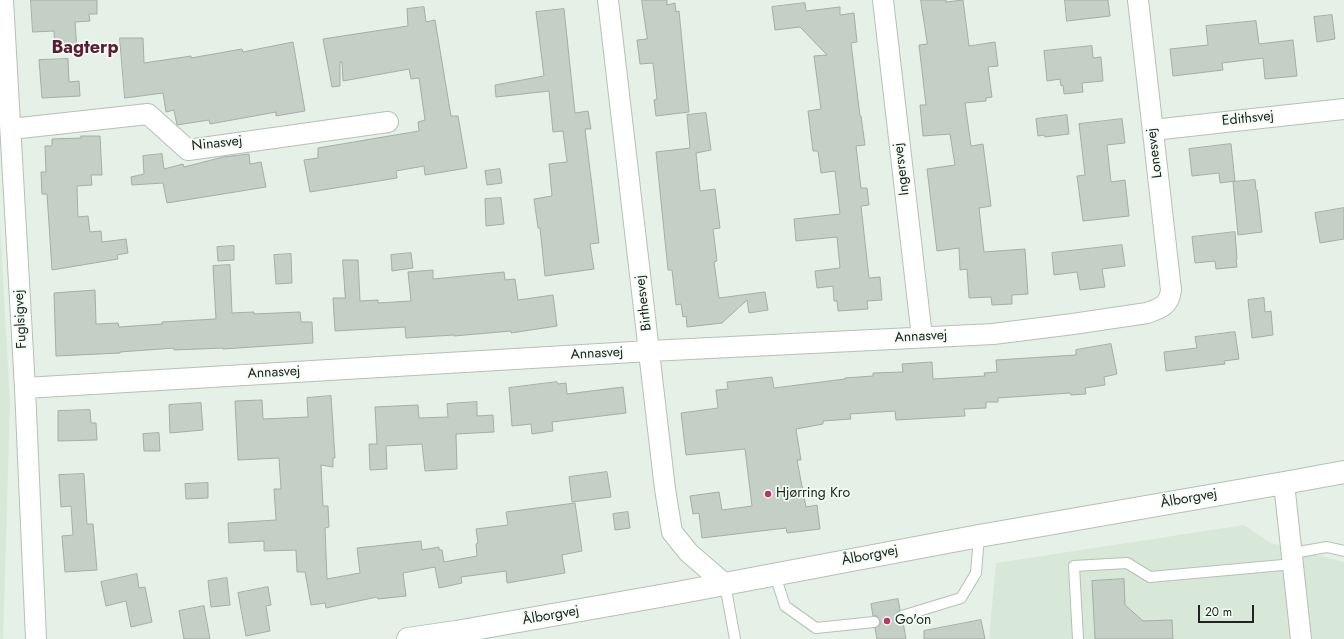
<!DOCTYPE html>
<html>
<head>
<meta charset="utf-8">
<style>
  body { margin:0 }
  #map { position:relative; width:1344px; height:639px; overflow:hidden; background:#e5f0e7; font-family:Jost,sans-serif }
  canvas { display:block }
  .scale { position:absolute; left:1198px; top:605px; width:56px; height:18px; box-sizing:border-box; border:2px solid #202420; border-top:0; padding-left:5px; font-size:12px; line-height:14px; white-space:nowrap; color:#202420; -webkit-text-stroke:3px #f2fef4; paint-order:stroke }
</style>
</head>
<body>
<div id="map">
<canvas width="1344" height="639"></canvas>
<div class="scale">20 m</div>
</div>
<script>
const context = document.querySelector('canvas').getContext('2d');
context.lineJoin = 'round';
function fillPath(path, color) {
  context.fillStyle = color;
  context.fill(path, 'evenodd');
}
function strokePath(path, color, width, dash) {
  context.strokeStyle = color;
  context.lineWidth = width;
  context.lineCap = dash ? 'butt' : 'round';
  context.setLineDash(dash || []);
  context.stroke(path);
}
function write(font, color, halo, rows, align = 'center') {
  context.font = font + ' Jost,sans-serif';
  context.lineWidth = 3.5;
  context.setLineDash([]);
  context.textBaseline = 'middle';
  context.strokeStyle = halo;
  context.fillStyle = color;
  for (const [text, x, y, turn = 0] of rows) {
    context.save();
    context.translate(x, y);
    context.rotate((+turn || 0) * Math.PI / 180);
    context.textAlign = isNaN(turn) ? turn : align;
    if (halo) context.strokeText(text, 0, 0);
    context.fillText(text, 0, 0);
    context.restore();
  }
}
const built = new Path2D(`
  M0,223L10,405L3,639H0Z
  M1244,525L1271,543L1344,562V639H989L996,563Z`);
const building = new Path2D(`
  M31,0H97V14H89L90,21L75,22L77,50L55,51L54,31L33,32Z
  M642,0H667V5L675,3L676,12L679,11L689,112L656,116L654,100L657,99L653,63L640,64L637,40L647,39Z
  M921,0H946V2L963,0L969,46L995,42L998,66L988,67L992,97L986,98V101L965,103L971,146L983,144L991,206L979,208L984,252L1025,249L1028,294L1012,295V304L992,305L991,297L969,298L967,269L960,270L959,248L937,251L927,169L955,165L950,134L923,136L920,105H926L919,45L927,44Z
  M1065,0H1108L1110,16L1067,21Z
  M805,3L806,11L840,7V15L854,13L857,42L851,43L860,116H861L865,145L856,146L861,188H867L869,205L861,206L869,278L880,277L882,300L867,301L868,309L838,311L837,301H834L833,286L817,288L815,271L840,268L837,237L796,241L794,219L840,214L835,171L821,173L818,151H813L808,111L821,109L814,56L827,55L800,27L775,30L772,7Z
  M424,7L426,22L435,20L451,116H458L467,168L425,175L424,166L396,171L397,178L310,192L304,160L318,158V148L419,131L418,122L425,120L419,78L411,79L409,69L343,81L342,62H340V86L332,87L323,39L408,26L407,9Z
  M564,9L575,113L588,111L591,129H585L599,243L590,244L594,269L545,276L540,228H538L534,199L552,196L549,164L567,162L563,131L553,132L549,91L496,97L495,85L544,76L536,12Z
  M1332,15L1335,39L1317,42L1314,17Z
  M1256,21L1259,44L1293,40L1297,76L1265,79L1263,58L1222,63L1223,70L1173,76L1170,49L1208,45L1206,26Z
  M120,38H143L144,63L191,56V58L242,49L243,52L293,42L305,111L276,116V112L210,124L209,120L177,125L174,110L166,112L163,93L125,98Z
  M1092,46L1093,58L1101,57L1103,81L1082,83L1083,92L1064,94L1063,85L1061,86L1060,79L1047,81L1044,51Z
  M68,59L69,82L79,81L80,96L42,98L39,60Z
  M706,113L711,150L696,153L700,191L715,189L720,228L713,229L717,261L714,262L719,298L765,292L768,310L749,313L747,300L722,323L687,327L686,316L683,317L681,304L676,305L672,270H668L656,152L690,148L687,115Z
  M1067,115L1069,134L1045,137L1044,135L1038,136L1036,119Z
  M1122,119L1125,143L1107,145L1111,182L1125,180L1129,216L1083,221L1077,176L1085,175L1079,124Z
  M81,136H100L102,175H91L92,185L77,186L78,217L88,216L90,232L101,231L102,242L126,239L128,253L117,255L118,259L52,270L47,194H42L41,172H46L45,146H52V139L81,138Z
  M1231,144L1235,181L1220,183L1219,173L1192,176L1189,149Z
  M162,154L164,169L183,164L184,167L223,157L249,154L250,164L261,162L266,187L167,203L163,183L132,185L131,177L144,174L143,156Z
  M500,169L502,183L487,185L485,171Z
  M1255,180L1256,190H1257L1262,232L1238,235L1233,182Z
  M501,198L504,224L486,226L485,199Z
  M1344,208V239L1320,243L1315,213Z
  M1235,232L1237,259H1236L1237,267L1216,269L1215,261L1195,263L1192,237Z
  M1122,245L1125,266L1102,269L1105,287L1080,290L1077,272L1054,275L1052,253Z
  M234,246V260L218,261L217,247Z
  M411,253L413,268L392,271L391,255Z
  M291,254L292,283L276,284L274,255Z
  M343,260H358L360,301L378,300V303L411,301L408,272L433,270V279L504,272L505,280L515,279L518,300L553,295L557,326L511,333V331L454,336V335L406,338L405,327L335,331L333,298H345Z
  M230,265L232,313L254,312V314L300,312L301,322H312L313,343L223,349V348L174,350V348L120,352V353L56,356L54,293L95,290L96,324L118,323L119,327L162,324V322L216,319L213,266Z
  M1264,298L1265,312L1271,311L1273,335L1252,338L1248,300Z
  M1235,332L1239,359L1224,361L1225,364L1166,371L1164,352L1197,348L1195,337Z
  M1111,344L1117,374L1104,377L1105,385L1085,388L1086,394L1071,395L1070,393L998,398V402H986V408L964,409L965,416L896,420L895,411L850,414L851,419L823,421V424L796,429L801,460H797L806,507L817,505L820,529L787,533L786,528L702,538L699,513L693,514L690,496L719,492L722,510L752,506L745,449L686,455L681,413L718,408L716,390L728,389L727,382L772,377L774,388L845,379V378L873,376V373L903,372L902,364L932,362L933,379L985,376L984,373L997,372L996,360L1076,355V350Z
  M557,382L558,384L566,383L567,394L623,387L626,413L552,422L553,431L532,434L531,424L512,426L509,388Z
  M331,396L335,458H333V467L321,465L323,506H328L329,527L325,528L327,579L360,573L357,548L421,541L422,550L439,547V550H442L444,562L477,556L476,544L478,543L476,529L508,525L506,512L575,503L582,551L562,555L565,573L507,583L506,571L461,577L462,583L439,588L435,567L403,573L406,596L378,599L377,597L326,608L325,603L311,605L305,572H297L296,550L264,551V541L229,543L228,523L276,520L274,489H281L279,458L238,460L235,401L262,400L263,419L308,417L307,398Z
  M477,402V416L493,415L494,432L456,434L457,469L425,471L422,444L386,446L387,469L370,470L369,444H377L375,407L418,405L419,418L448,417L447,404Z
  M201,403L203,430L170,433L169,405Z
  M90,410L91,423H96L97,440L58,441V411Z
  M159,433L160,451H144L143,434Z
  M607,472L611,497L572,502L569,477Z
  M84,474L87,524H93L97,570L65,572L62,536L73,535L71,506L61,507L59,475Z
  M208,483V498L186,499L185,484Z
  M628,512L630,528L615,530L613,514Z
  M137,574L139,588L145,587L152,622L131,627L126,601L106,606L101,582Z
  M227,578L230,605L211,607L208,581Z
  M1124,579L1125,605L1143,621L1172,620L1173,639H1095L1092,581Z
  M268,587L271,605L266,606L270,631L246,636L238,593Z
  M898,599L900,610L897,612L896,618L898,621L903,622L906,639H877L875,628L880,625V621L877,616H873L871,604Z
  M204,606L210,639H184L179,611Z
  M981,620L985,639H924V631Z`);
const lane = new Path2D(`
  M1293,553L1327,547L1344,551
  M775,575L785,606L816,628L874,622
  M725,584L735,639
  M902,616L961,598L976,573L979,536
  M1078,639L1074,566L1127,563L1150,577L1294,564`);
const street = new Path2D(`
  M3,0L25,388L36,639
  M608,0L665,489L672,532L689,553L725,584
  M883,0L922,337
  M11,129L148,114L188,150L388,122
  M1153,130L1344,109
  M25,388L650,351L993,334L1073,324L1147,313C1161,308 1169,306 1171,290L1138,0
  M1284,483L1301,639`);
const secondary = new Path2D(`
  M408,639L456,632L677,593L979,536L1284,483L1344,472`);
const markers = [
  [768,494,4,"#bf346d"],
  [887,621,4,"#bf346d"]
];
const streetNames = [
  ["Edithsvej",1248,119,-6],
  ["Ninasvej",217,144,-6],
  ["Lonesvej",1155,153,-97],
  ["Ingersvej",902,169,-97],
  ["Birthesvej",644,303,-97],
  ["Fuglsigvej",21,319,-93],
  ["Annasvej",921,337,-3],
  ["Annasvej",597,354,-3],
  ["Annasvej",274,373,-3],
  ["Ålborgvej",1189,499,-10],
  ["Ålborgvej",870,556,-11],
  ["Ålborgvej",551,616,-10]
];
const poiNames = [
  ["Hjørring Kro",776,494],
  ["Go'on",895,621]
];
const districtNames = [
  ["Bagterp",85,49]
];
fillPath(built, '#d7e8d9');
fillPath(building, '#c4cfc5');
strokePath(building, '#a3aea5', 1);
strokePath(lane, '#b5c0b7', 12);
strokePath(street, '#b5c0b7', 22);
strokePath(secondary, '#b5c0b7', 24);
strokePath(lane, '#fff', 10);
strokePath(street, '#fff', 20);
strokePath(secondary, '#fff', 22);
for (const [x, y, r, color] of markers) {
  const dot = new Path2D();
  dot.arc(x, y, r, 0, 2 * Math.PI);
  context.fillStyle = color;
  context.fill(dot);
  strokePath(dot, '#f2fef4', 1.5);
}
write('14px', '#202420', '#f2fef4', streetNames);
write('14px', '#202420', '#f2fef4', poiNames, 'left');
write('bold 18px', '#5e1b35', '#f2fef4', districtNames);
</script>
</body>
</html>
